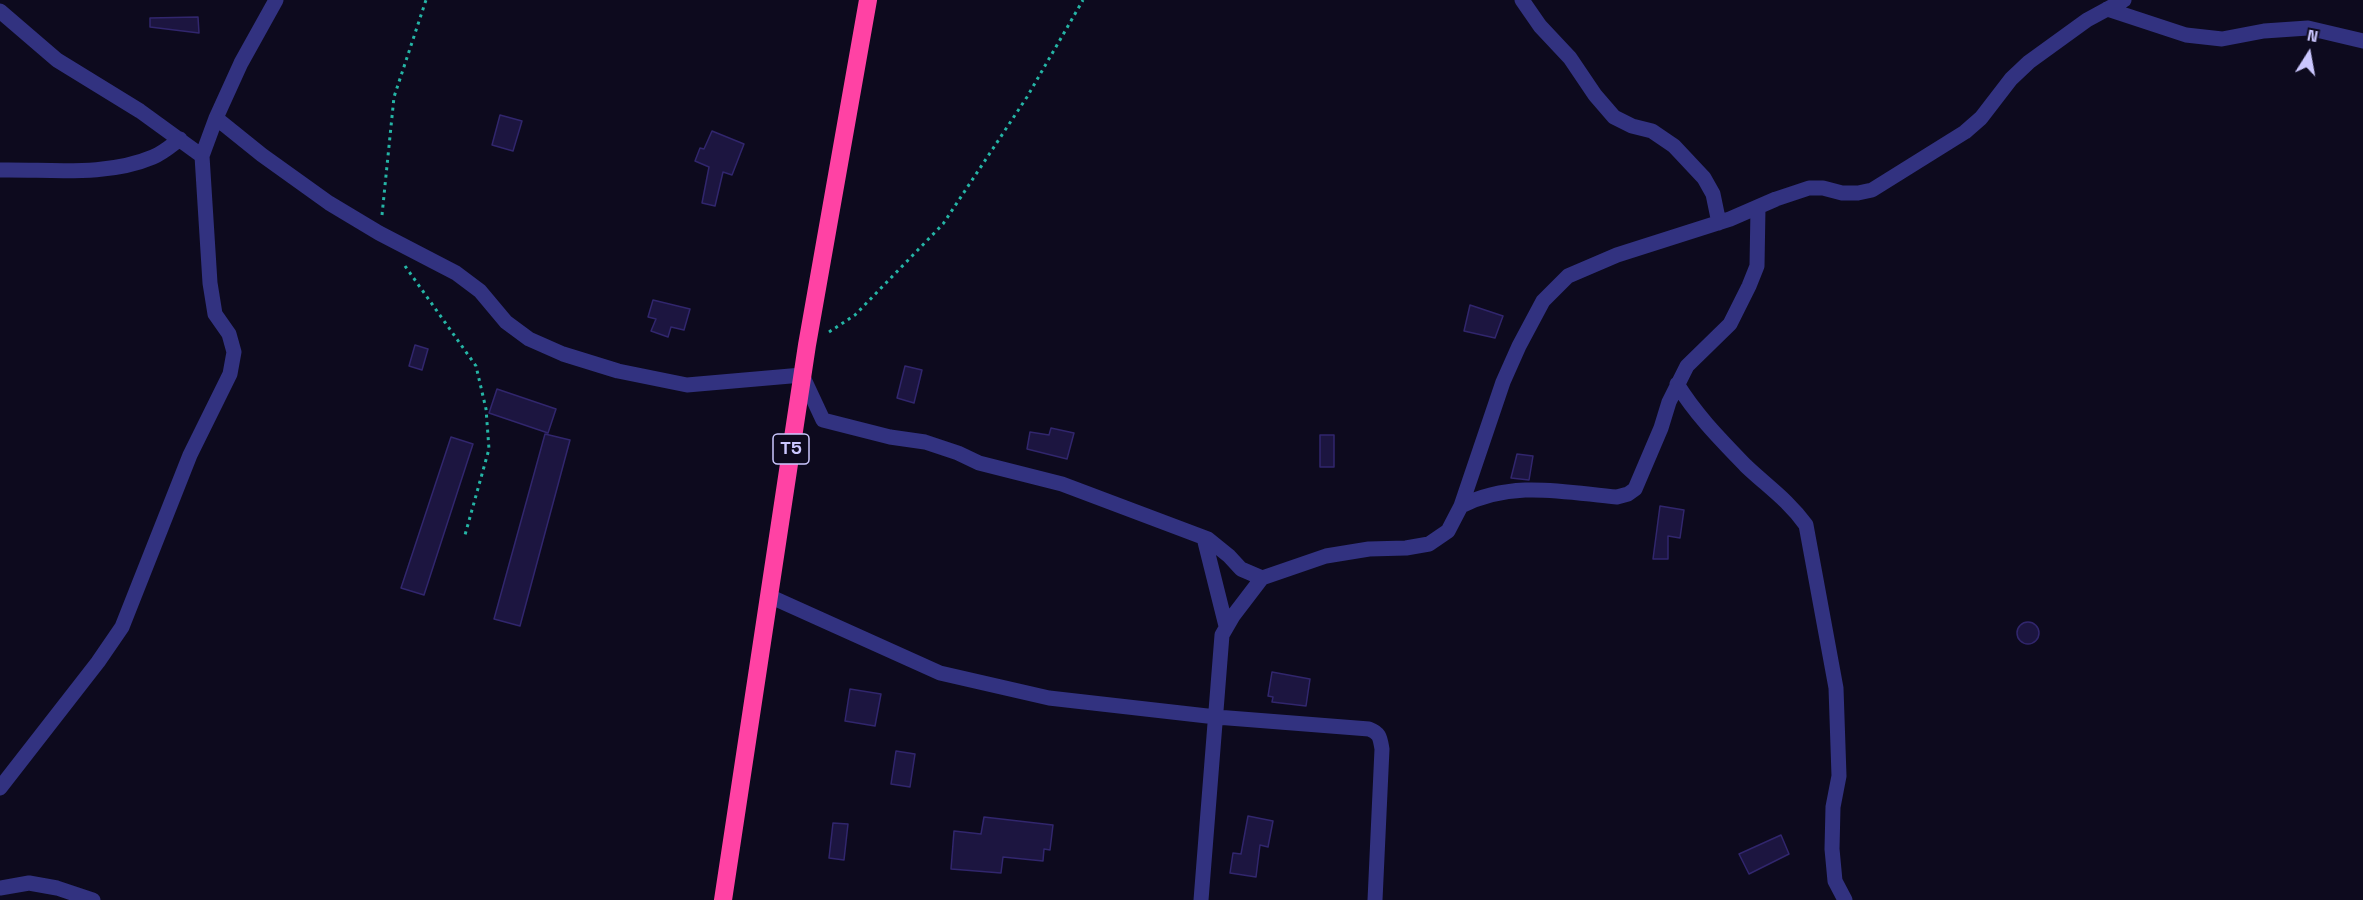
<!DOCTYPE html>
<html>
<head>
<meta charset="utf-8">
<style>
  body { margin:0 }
  #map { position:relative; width:2363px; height:900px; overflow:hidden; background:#0d0a1e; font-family:"Space Grotesk",sans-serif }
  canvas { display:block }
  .north { position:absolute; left:2279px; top:24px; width:60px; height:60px; -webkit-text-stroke:4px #0d0a1e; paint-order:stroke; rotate:11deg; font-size:16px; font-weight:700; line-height:24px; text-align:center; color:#cbc7ff }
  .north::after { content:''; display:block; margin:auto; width:21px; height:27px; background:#cbc7ff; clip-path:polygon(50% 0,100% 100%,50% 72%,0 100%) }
</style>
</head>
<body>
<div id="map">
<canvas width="2363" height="900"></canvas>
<div class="north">N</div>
</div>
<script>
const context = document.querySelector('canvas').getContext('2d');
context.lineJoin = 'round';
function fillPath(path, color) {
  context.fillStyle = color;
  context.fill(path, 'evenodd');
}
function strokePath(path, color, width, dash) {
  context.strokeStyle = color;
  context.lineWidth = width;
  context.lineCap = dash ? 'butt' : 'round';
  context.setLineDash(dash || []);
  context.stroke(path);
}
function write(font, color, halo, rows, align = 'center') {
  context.font = font + ' "Space Grotesk",sans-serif';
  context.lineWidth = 6;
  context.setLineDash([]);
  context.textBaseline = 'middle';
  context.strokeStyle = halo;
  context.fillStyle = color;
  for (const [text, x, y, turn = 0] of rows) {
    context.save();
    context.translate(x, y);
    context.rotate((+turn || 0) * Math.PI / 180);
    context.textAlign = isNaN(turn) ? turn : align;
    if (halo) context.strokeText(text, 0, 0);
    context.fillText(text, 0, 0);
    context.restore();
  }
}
const building = new Path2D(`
  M198,17L199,33L150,27V18Z
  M500,115L522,121L513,151L492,145Z
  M712,131L744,144L732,175L723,172L715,206L702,203L709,167L695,161L700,148L704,149Z
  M653,300L690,309L684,330L671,327L668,337L651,331L656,319L648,317Z
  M1470,305L1503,316L1495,338L1464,331Z
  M415,345L428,349L422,370L409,366Z
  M905,366L922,370L914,403L897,398Z
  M497,389L556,409L548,433L489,413Z
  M1051,428L1074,433L1067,459L1027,449L1030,432L1049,435Z
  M545,434L570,440L520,626L494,619Z
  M1320,435H1334V467H1320Z
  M451,437L473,444L424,595L401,588Z
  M1517,454L1533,456L1529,480L1511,478Z
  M1660,506L1684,510L1680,538L1668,536V559H1653Z
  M2017 633a11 11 0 1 1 22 0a11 11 0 1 1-22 0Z
  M1272,672L1310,679L1306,706L1272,702L1273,697L1268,696Z
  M850,689L881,694L875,726L845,721Z
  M896,751L915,754L910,787L891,784Z
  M1248,816L1273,821L1268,847L1260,845L1256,877L1230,873L1233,853L1241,854Z
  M984,817L1053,825L1050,850L1044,849L1043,861L1003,857L1001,873L951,869L954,831L981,834Z
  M833,823L848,824L844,860L829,858Z
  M1781,835L1789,854L1749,874L1739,854Z`);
const path = new Path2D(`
  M382,215L394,97L426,0
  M405,266L476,366L486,409L489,449L465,535
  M829,332L855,315L943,224L1027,97L1083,0`);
const street = new Path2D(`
  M1522,0L1540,26L1570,58L1595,95L1614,117L1632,126L1652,131L1674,146L1704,178L1713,194L1719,223
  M2107,9L2186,35L2222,39L2264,31L2308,28L2363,41
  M0,11L57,60L140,111L202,156
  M216,118L262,155L329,203L379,233L456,273L480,291L506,322L529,339L563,354L618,371L687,385L802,375L823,420L890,437L925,442L958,453L979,463L1062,484L1208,539L1229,556L1241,569L1262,578
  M0,170C50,169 106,177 153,157C163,153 172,145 180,139
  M1677,384C1696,415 1721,440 1746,466C1767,486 1788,500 1806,525L1836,688L1839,776L1833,807L1832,849L1835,881L1845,900
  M1461,506C1513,480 1562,492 1617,497L1628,494L1635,489L1661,428L1669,402L1687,366L1730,324L1749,286L1757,266L1758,208
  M1204,538L1226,626
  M769,596L940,673L1049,698L1216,717L1369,729C1380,733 1380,738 1382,749L1375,900
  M0,788L98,662L122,627L190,455L230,374L234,352L229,334L215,314L210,283L202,156L216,118L241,63L276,0
  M0,888L29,883L57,888L93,900
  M1201,900L1222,635L1233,616L1262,578L1326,556L1369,549L1406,548L1429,544L1448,531L1461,506L1503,382L1519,346L1543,301L1568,276L1617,255L1730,219L1776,199L1809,188H1823L1842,193H1858L1872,190L1965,132L1981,118L2011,79L2029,62L2087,20L2124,0`);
const highway = new Path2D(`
  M723,900L807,345L868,0`);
const shields = [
  [791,449,36]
];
const shieldNames = [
  ["T5",791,449]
];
fillPath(building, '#1c1540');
strokePath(building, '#31266d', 1.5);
strokePath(path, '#25b5a6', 3, [3, 4.5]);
strokePath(street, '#323280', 15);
strokePath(highway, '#ff42a4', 18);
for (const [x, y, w] of shields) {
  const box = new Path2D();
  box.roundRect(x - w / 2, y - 15, w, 30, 4.5);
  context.fillStyle = '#0d0a1e';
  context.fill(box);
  strokePath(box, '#cbc7ff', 1.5);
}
write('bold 18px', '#cbc7ff', null, shieldNames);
</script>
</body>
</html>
